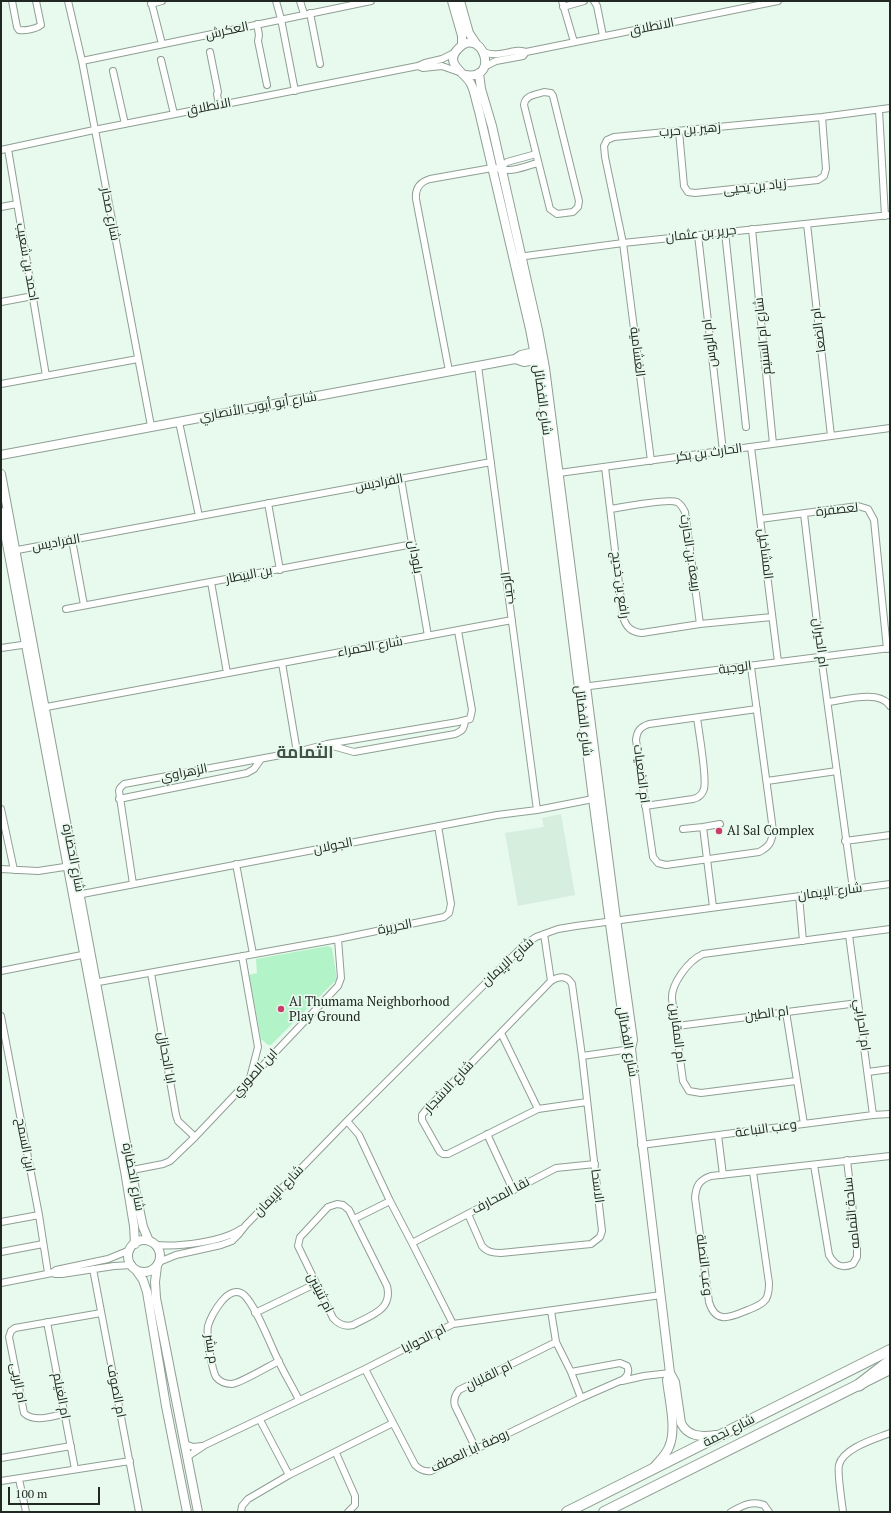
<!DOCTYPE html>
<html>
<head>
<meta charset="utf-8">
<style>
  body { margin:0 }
  #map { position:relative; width:891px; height:1513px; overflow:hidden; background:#e8f9ed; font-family:"PT Serif",serif }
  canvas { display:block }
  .frame { position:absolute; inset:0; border:2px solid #212723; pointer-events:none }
  .scale { position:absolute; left:8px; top:1487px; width:92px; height:18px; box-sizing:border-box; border:2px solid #212723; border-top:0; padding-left:5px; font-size:12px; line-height:14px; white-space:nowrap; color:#212723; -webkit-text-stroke:3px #e8f9ed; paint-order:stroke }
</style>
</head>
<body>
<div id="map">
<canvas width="891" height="1513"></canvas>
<div class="frame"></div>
<div class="scale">100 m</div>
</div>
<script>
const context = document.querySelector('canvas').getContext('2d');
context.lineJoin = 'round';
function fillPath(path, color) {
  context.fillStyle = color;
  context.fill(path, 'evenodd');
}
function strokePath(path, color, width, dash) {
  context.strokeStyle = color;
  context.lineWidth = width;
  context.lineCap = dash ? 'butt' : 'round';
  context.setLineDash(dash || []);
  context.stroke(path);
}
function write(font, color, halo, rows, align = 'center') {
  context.font = font + ' "PT Serif",Cairo,serif';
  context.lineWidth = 3.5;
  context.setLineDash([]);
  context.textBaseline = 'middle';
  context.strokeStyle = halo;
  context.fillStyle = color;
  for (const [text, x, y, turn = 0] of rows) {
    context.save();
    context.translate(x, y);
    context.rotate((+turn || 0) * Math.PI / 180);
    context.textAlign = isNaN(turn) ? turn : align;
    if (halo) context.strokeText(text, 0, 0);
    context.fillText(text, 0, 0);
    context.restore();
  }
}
const built = new Path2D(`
  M561,814L575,895L518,906L505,833L544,827L542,818Z`);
const green = new Path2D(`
  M328,946L332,948L337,979L271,1045H268L261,1039L249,975L257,973L256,959Z`);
const minor = new Path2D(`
  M12,1L17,27L19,30C25,31 36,29 41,25L36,1
  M68,1L82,61L151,426
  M151,1L162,44
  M276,1L281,19L295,91
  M300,1L304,14
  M562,1L574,42
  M594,1L597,6L603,36
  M151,4L162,1
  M563,7L584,1
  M310,13L320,64
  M257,24L259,35L258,41L267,85
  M210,52L218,92L217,94L219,105
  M484,52C499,59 515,47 526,52
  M161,60L174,114
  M82,61L371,1
  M418,66L423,68L442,66L459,72
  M484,67L496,61L523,56L526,52L778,1
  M113,71L125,124
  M544,92L551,93L553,96L579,201L578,207L573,212L557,214L550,209L524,105C525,95 535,95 544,92Z
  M879,110L885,216
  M679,131L684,186L688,192L695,193L818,180L824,176L826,169L822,117
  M8,149L46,376
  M1,150L94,130L418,66L425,63L442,59L456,52
  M501,167L507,162L536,154
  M1,207L17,204
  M807,224L831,436
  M752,229L773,444
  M725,232L746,427
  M698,235L723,451
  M518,257L623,243L890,215
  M1,302L33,296
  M478,366L537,810
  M449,371L416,199C415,188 420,182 430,179L492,168C500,168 502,170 509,170C518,170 529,165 538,163
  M1,384L138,359
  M179,422L199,516
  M751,447L778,662
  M651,461L623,243L605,157L604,146L607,140L614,137L822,117L890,108
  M605,467L623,617C626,627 631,632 642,633L700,624L772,617
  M555,471L559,473L890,428
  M401,479L428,636
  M268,503L280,570
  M611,509C623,507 668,498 677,502C681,504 683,508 685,512L700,624
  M804,514L821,656L853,889
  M760,519L858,506L868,509L874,520L887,649
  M72,540L84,605
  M12,551L491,462
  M211,582L227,673
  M66,609L413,544
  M1,648L29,644
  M282,663L297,752
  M751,667C758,721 766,776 773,831C772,842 769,847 759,852L666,865L658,863L653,857L636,740C637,731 640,727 649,724L757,709
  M582,687L890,648
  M828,702C844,700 880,689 890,706
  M41,708L512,620
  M329,745L354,752L455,734C463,731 464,728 465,721
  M767,781L837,771
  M119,799L247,773L254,769L261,759
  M645,806L693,799C698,798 702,795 704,789C707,778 699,732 697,718
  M1,809L14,870
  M703,827L720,824
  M683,829L703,827L713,907
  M845,841L890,835
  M236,864L253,954
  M1,869L38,871L71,866
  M133,884L119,791L120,788L124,784L297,752L327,744L458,722L470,719L472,710L458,631
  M77,895L497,815L537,810L593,799
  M799,896L803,941
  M544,934L551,981
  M849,935L873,1115
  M242,956L258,1047L250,1078
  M1,971L87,954
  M151,973L176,1115L178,1121L195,1137
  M93,983L338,939L444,917L449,913L451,904L438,826
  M786,1012L804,1124
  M1,1016L39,1215L48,1273
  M677,1026L858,1003
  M501,1033L538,1109
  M582,1056L631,1049
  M868,1072L890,1069
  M796,1081L701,1093L689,1091L683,1081L672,999C671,984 688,961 703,954L890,929
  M347,1121L359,1135L390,1201L412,1243L453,1324
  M487,1134L513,1190
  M718,1135L723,1175
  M641,1145L873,1115L890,1114
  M814,1165L829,1255C835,1266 842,1269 853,1264L857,1257V1247L847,1160
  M127,1171L163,1164L170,1161L195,1137L338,986L341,978L338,939
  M753,1172L769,1283C769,1289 769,1294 766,1299C762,1305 755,1307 748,1310C731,1317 716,1325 709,1302L695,1198C696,1186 699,1180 711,1176L890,1156
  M337,1204L343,1205L349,1210L387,1286C393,1310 371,1315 353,1325C345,1327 339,1325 333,1318L298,1246L300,1237L303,1234L328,1207Z
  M468,1214L482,1246C487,1252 493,1253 501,1253L591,1244L600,1237L602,1231L582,1056L572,984C567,975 559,976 551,981L425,1111L422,1115V1120L440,1152L443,1154H448L538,1109L587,1102
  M354,1219L390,1201
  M1,1222L39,1215
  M412,1243L556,1168L595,1164
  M156,1245C179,1247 222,1242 241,1229
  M1,1252L43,1244
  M159,1262L176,1255L221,1245L232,1241L238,1235L246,1225L347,1121L524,945L536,937L558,929L576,926L890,884
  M93,1269L139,1512
  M52,1273L56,1274H62L114,1266L132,1265
  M1,1283L52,1273L56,1270L108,1259L130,1250
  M551,1311L556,1342L571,1372L581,1398
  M255,1313L315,1284
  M47,1322L75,1469
  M279,1361C269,1366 241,1383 232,1384C226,1384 220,1382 216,1377C212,1370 206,1335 208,1326C211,1315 229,1282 244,1295C256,1306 270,1344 278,1360C284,1373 292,1386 299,1400
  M365,1369L415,1465C420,1470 424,1472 431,1471L581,1398L622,1380C627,1377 630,1372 627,1366L620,1363L571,1372
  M622,1381L644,1376L670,1373
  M64,1414C52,1416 34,1423 24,1413L9,1337L11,1331L15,1328L101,1313
  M260,1420L289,1475
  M185,1444L193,1447L202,1446
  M476,1449L455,1406C453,1400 455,1395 459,1390L556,1342
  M336,1453L355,1496V1505L348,1512
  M187,1457L205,1445L365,1369L453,1324L661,1295
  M1,1458L71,1446
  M19,1479L26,1512
  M1,1481L130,1461
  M241,1512L242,1506L248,1499L289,1475L393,1423
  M731,1512C742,1506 752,1500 764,1505L769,1512
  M843,1512C842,1502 837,1473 839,1465C843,1448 875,1439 890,1433`);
const tertiary = new Path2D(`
  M452,1L462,36V45
  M460,1L469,33L477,45
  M479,73L481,89L492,126L538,330L545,368L616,919L633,1040L631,1049
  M465,75C502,81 481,24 458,49C443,64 466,73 471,84C475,92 476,102 479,111L530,329L541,387L593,799L626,1041L631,1049L670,1373L667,1380C669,1399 677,1430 669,1447C666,1455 659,1461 654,1467
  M515,359L521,355L538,351
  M1,455L478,366L515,359L524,362L541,359
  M1,474L131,1170L143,1227L149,1241
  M1,512L125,1171L134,1226L135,1244
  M128 1256a16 16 0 1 1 32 0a16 16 0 1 1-32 0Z
  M157,1266L155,1282L156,1298L198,1512
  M136,1270L143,1280L147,1292L166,1406L187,1512
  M670,1373L675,1382L681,1423C688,1437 701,1437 716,1435`);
const primary = new Path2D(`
  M567,1512L890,1350
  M604,1512L890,1369`);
const trunk = new Path2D(`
  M859,1385L890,1361`);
const markers = [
  [719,831,4,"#cb3e6b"],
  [281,1009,4,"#cb3e6b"]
];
const streetNames = [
  ["الانطلاق",652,27,-11],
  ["العكرش",227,31,-12],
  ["الانطلاق",209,107,-11],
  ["زهير بن حرب",690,130,-5],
  ["زياد بن يحيى",755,187,-6],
  ["شارع صحار",110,214,79],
  ["جرير بن عثمان",701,234,-6],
  ["احمد بن شعيب",27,262,80],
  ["ام الضعا",819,330,-97],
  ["شارع ام السنيم",763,336,-96],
  ["ام الروس",710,343,-97],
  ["الغشامية",637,352,83],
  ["شارع الفضائل",542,400,82],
  ["شارع أبو أيوب الأنصاري",258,407,-10],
  ["الحارث بن بكر",709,453,-8],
  ["الفراديس",379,483,-11],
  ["لعصفرة",837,510,-6],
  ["الفراديس",56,543,-10],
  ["ربيعة بن الحارث",690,553,81],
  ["المشاخيل",765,554,83],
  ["بلودان",415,557,80],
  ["بن البيطار",249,575,-11],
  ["رافع بن خديج",620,585,82],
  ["الرحيب",508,588,-97],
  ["ام الحيران",820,643,83],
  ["شارع الحمراء",370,647,-10],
  ["الوجبة",735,668,-7],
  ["شارع الفضائل",583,721,83],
  ["الزهراوي",184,773,-11],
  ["ام الضعيات",641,774,83],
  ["الجولان",333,846,-11],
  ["شارع الحضارة",73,858,79],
  ["شارع الإيمان",830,892,-7],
  ["الحريرة",395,927,-11],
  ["شارع الإيمان",508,962,-42],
  ["ام الطين",767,1014,-7],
  ["ام الحرابي",862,1025,82],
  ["ام المقارين",677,1033,83],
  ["شارع الفضائل",627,1042,80],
  ["ابا الجحازل",166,1058,80],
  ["ابن الصوري",255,1073,-47],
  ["شارع الاشجار",449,1087,-47],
  ["وعب النباعة",766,1129,-8],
  ["ابن السمح",25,1145,79],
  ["شارع الحضارة",133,1177,79],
  ["الاسحا",597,1186,83],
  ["شارع الإيمان",279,1191,-46],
  ["نقا المحارف",501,1196,-28],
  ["ساحة الثمامه",852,1213,-96],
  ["وعب النصلة",704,1265,83],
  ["ام ثنيتين",320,1293,63],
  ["ام الحوايا",424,1339,-27],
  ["م بشر",211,1349,81],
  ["ام القلبان",489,1376,-26],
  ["ام الربى",18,1383,79],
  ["ام الصوف",116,1391,79],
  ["ام الغيلم",61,1396,79],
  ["شارع نجمة",729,1431,-27],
  ["روضة ابا العطف",470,1451,-25]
];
const poiNames = [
  ["Al Sal Complex",727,831],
  ["Al Thumama Neighborhood",289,1002],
  ["Play Ground",289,1017]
];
const districtNames = [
  ["الثمامة",305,753]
];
fillPath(built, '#d6eedd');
fillPath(green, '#b2f4c8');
strokePath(minor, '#8f9f94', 8);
strokePath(tertiary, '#8f9f94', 10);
strokePath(primary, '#8f9f94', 12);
strokePath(trunk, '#8f9f94', 13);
strokePath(minor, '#fff', 6);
strokePath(tertiary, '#fff', 8);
strokePath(primary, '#fff', 10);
strokePath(trunk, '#fff', 11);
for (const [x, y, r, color] of markers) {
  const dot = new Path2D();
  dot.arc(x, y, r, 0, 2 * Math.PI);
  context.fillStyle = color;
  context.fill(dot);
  strokePath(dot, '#e8f9ed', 1.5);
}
write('13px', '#212723', '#e8f9ed', streetNames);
write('13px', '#212723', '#e8f9ed', poiNames, 'left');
write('bold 17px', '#445249', '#e8f9ed', districtNames);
</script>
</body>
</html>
